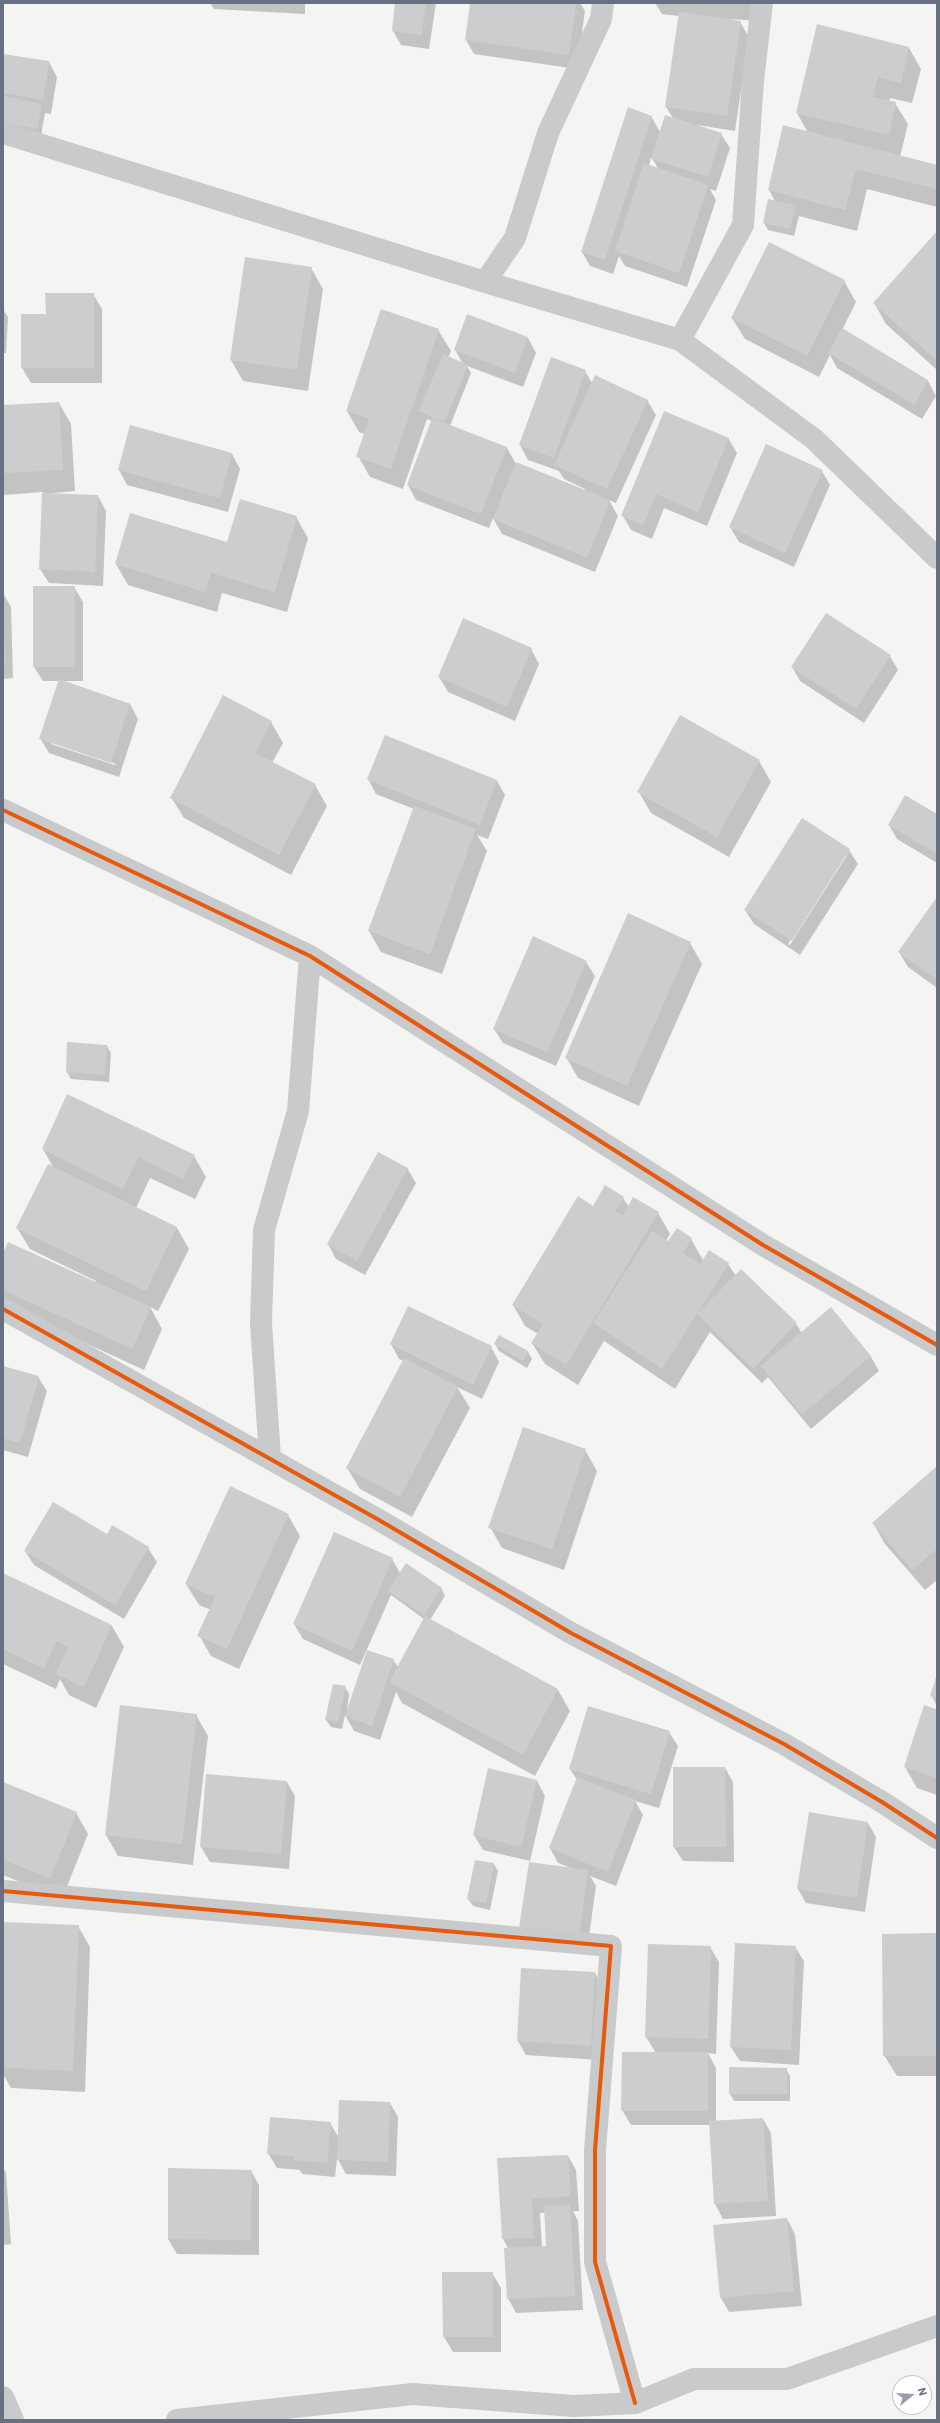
<!DOCTYPE html>
<html>
<head>
<meta charset="utf-8">
<style>
  body { margin:0 }
  #map { position:relative; width:940px; height:2423px; overflow:hidden; background:#f4f4f3; font-family:"IBM Plex Sans",sans-serif }
  canvas { display:block }
  .frame { position:absolute; inset:0; border:4px solid #677181; pointer-events:none }
  .north { position:absolute; left:892px; top:2375px; width:40px; height:40px; box-sizing:border-box; background:#fff; border:1px solid #c2c6cd; border-radius:50%; rotate:72deg; font-size:11px; font-weight:700; line-height:16px; text-align:center; color:#677181 }
  .north::after { content:''; display:block; margin:auto; width:14px; height:18px; background:#989fa9; clip-path:polygon(50% 0,100% 100%,50% 72%,0 100%) }
</style>
</head>
<body>
<div id="map">
<canvas width="940" height="2423"></canvas>
<div class="frame"></div>
<div class="north">N</div>
</div>
<script>
const context = document.querySelector('canvas').getContext('2d');
context.lineJoin = 'round';
function fillPath(path, color) {
  context.fillStyle = color;
  context.fill(path, 'evenodd');
}
function strokePath(path, color, width, dash) {
  context.strokeStyle = color;
  context.lineWidth = width;
  context.lineCap = dash ? 'butt' : 'round';
  context.setLineDash(dash || []);
  context.stroke(path);
}
const shadow = new Path2D(`
  M210,3H305V14L214,9Z
  M396,3H436L429,49L401,45L393,31Z
  M471,3H580L585,11L577,69L474,54L466,40Z
  M655,3H762L761,21L729,19L740,22L749,37L735,131L697,125L721,134L730,148L716,191L710,189L716,200L687,287L625,266L619,256L613,274L590,266L582,252L651,116L660,132L673,118L666,107L679,16L662,14ZM651,157L655,163L658,169L649,166Z
  M909,48L921,69L912,103L890,98L889,102L895,103L908,124L900,157L937,166V207L867,189L857,231L799,216L794,236L768,230L764,223L775,201L769,190L784,127L808,133L797,113Z
  M3,55L49,62L57,77L51,114L45,113L41,136L3,128Z
  M937,232V370L886,324L874,303Z
  M3,263L4,265L3,291Z
  M311,268L323,289L308,391L243,381L231,360Z
  M844,281L856,302L842,330L928,381L936,396L922,419L837,368L830,355L819,377L745,339L732,318Z
  M93,294L102,309V383H31L22,368V315H47Z
  M3,309L8,317L6,353H3Z
  M467,316L528,338L536,353L523,387L467,366L471,373L450,426L507,448L516,464L584,491L585,489L564,479L559,471L528,460L520,445L585,371L592,383L647,400L656,415L616,503L609,500L618,516L595,572L502,534L493,518L489,528L416,500L408,485L432,421L427,419L403,489L370,477L358,456L365,434L359,432L347,411L438,330L451,351L448,358L463,364L455,350Z
  M59,403L71,424L75,491L44,494L98,496L106,511L103,586L49,583L40,569L43,492L3,495V406Z
  M131,426L232,454L240,469L228,512L127,485L119,470Z
  M728,438L737,453L707,526L664,508L652,539L631,530L623,516Z
  M822,471L830,485L794,567L739,542L730,527Z
  M296,517L308,538L287,612L222,593L217,612L128,585L116,564L228,544Z
  M74,587L83,602V681H64L130,704L138,719L119,777L49,753L40,738L59,681H43L34,667ZM51,741L116,764L115,765L51,744Z
  M3,593L11,607L13,678L3,679Z
  M531,649L539,664L515,721L448,692L439,677Z
  M890,656L898,670L864,723L800,681L792,667Z
  M271,722L283,743L272,763L315,785L327,806L291,875L184,818L171,797Z
  M759,761L771,782L729,857L651,813L639,792Z
  M368,779L497,781L505,795L488,839L477,835L487,851L442,974L381,952L369,931L414,809L376,794Z
  M937,815V863L897,839L889,825Z
  M849,850L858,864L800,955L754,924L745,910ZM845,855H847L790,945L788,944Z
  M937,899V988L908,967L899,952Z
  M690,943L702,964L639,1106L578,1078L566,1057Z
  M586,962L595,976L556,1066L503,1043L494,1029Z
  M107,1046L111,1053L109,1082L71,1079L67,1072Z
  M68,1095L194,1156L206,1177L195,1199L150,1178L136,1208L177,1228L189,1249L158,1311L150,1307L162,1329L144,1370L3,1305V1256L95,1283L96,1281L30,1249L17,1228L53,1167L43,1149Z
  M407,1168L416,1183L365,1275L336,1259L328,1244Z
  M623,1198L629,1207L658,1213L670,1234L666,1241L668,1243L691,1239L703,1260L728,1264L736,1276L741,1271L796,1324L802,1333L830,1308L871,1357L879,1371L811,1429L768,1377L762,1383L710,1332L675,1389L604,1341L578,1385L545,1364L532,1343L538,1334L525,1326L513,1305L593,1207Z
  M500,1336L528,1352L532,1359L527,1368L499,1351L495,1344Z
  M391,1344L491,1347L499,1362L482,1399L457,1387L470,1408L412,1517L360,1489L347,1468L404,1361L399,1359Z
  M3,1367L38,1377L47,1391L28,1457L3,1450Z
  M585,1450L597,1471L564,1570L502,1548L490,1527Z
  M937,1468V1580L925,1590L885,1544L873,1523Z
  M288,1515L300,1536L239,1669L211,1656L199,1635L211,1610L199,1605L186,1584Z
  M334,1533L392,1559L400,1573L441,1588L445,1596L430,1620L558,1690L570,1711L535,1776L402,1703L396,1692L380,1740L354,1731L345,1715L342,1729L331,1727L326,1720L345,1687L349,1694L347,1712L393,1660L398,1667L424,1619L391,1595L360,1665L303,1639L294,1624Z
  M108,1536L148,1548L157,1562L124,1619L34,1565L25,1551Z
  M3,1574L112,1626L124,1647L96,1708L69,1695L60,1679L56,1689L3,1664Z
  M937,1676V1706L931,1695Z
  M937,1708V1795L917,1788L905,1767Z
  M196,1715L208,1736L193,1865L118,1856L106,1835Z
  M669,1732L678,1746L659,1808L635,1801L643,1815L616,1886L590,1876L596,1886L587,1951L529,1942L571,1868L558,1863L550,1848L577,1780L570,1769Z
  M725,1768L733,1782L734,1862L683,1861L674,1847Z
  M537,1781L545,1796L530,1861L483,1850L474,1835Z
  M287,1782L295,1796L289,1869L210,1862L201,1847Z
  M3,1783L76,1813L88,1834L62,1899L3,1875Z
  M868,1823L876,1837L865,1912L806,1903L798,1889Z
  M494,1864L498,1871L490,1910L473,1906L468,1899Z
  M5,1923L78,1926L90,1947L85,2092L11,2088L3,2074Z
  M937,1934V2076H897L884,2055Z
  M710,1947L719,1962L716,2054L708,2053L716,2068V2121L763,2119L771,2133L776,2216L723,2219L715,2204L710,2125H631L622,2110L656,2053L646,2037Z
  M795,1947L804,1961L799,2065L740,2061L731,2047Z
  M595,1973L603,1988L599,2060L526,2055L518,2041Z
  M786,2069L790,2076V2101H734L730,2094Z
  M390,2103L398,2117L396,2176L346,2174L337,2158L335,2177L302,2174L300,2170L277,2168L268,2153L330,2123L339,2138Z
  M568,2156L576,2170L579,2211H573L578,2221L583,2310L516,2313L508,2298V2248L503,2239L498,2159ZM540,2213H546L547,2247H542Z
  M3,2167L6,2173L11,2244L3,2245Z
  M251,2171L259,2185V2255L177,2254L168,2239Z
  M787,2219L795,2234L802,2306L729,2312L721,2298Z
  M443,2273H492L501,2288V2352H453L444,2337Z`);
const building = new Path2D(`
  M395,3H426L421,35L392,31Z
  M470,3H576L569,55L465,40Z
  M679,12L741,21L727,116L665,107Z
  M817,24L909,47L901,83L878,77L873,97L896,102L889,135L796,113Z
  M3,54L49,61L43,100L3,93Z
  M3,96L42,104L37,129L3,122Z
  M628,107L652,116L605,260L581,252Z
  M665,115L722,133L708,177L651,159Z
  M783,125L937,165V189L856,169L845,210L768,190Z
  M644,163L708,185L679,273L615,251Z
  M768,199L796,205L790,229L763,223Z
  M937,231V361L873,303Z
  M769,242L845,280L807,356L731,318Z
  M245,257L312,267L297,370L230,360Z
  M45,293H94V368H21V314H46Z
  M381,309L439,329L391,469L356,457L369,419L346,411Z
  M467,314L528,337L515,373L454,350Z
  M842,328L928,380L914,405L828,353Z
  M443,354L468,365L444,422L419,411Z
  M551,357L586,370L554,458L519,445Z
  M595,375L648,400L607,489L554,465Z
  M59,402L63,470L3,473V405Z
  M664,411L729,438L698,512L656,494L643,525L621,516Z
  M432,418L507,447L481,514L407,485Z
  M130,425L232,453L220,498L118,470Z
  M766,444L823,470L785,553L729,527Z
  M516,462L610,500L587,558L493,519Z
  M42,493L98,495L95,572L39,569Z
  M240,499L297,516L275,592L211,573L205,592L115,564L130,513L227,542Z
  M33,586H75V667H33Z
  M826,613L891,655L856,709L791,667Z
  M463,618L532,648L507,707L438,677Z
  M3,625H4L5,664H3Z
  M59,679L130,704L111,763L39,739Z
  M223,695L272,721L255,753L316,784L279,855L170,798Z
  M680,715L760,760L717,837L637,792Z
  M385,735L497,780L480,825L367,779Z
  M905,795L937,814V854L888,825Z
  M414,806L476,829L430,954L368,931Z
  M802,818L850,849L792,941L744,910Z
  M937,897V980L898,952Z
  M628,913L691,942L627,1086L565,1058Z
  M533,936L587,961L547,1052L493,1029Z
  M67,1042L107,1045L105,1075L66,1072Z
  M67,1094L195,1155L183,1179L138,1157L123,1189L42,1149Z
  M378,1152L408,1168L357,1261L327,1244Z
  M48,1164L177,1227L146,1291L16,1228Z
  M605,1185L624,1197L615,1211L623,1216L633,1197L659,1212L566,1365L531,1343L543,1324L512,1305L578,1196L593,1206Z
  M677,1228L692,1238L683,1253L700,1264L709,1250L729,1263L662,1369L593,1323L652,1231L668,1241Z
  M8,1242L151,1307L132,1349L3,1290V1253Z
  M741,1269L797,1323L753,1369L697,1314Z
  M408,1306L492,1346L473,1385L390,1344Z
  M831,1307L871,1356L802,1415L761,1366Z
  M499,1335L528,1351L523,1361L494,1344Z
  M404,1358L458,1387L400,1497L346,1468Z
  M3,1366L39,1376L20,1443L3,1438Z
  M523,1427L586,1449L552,1549L488,1528Z
  M937,1466V1549L912,1570L872,1523Z
  M230,1486L289,1514L227,1649L197,1636L215,1597L185,1584Z
  M53,1502L107,1534L112,1525L149,1547L115,1605L24,1551Z
  M334,1532L393,1558L352,1651L293,1624Z
  M406,1563L442,1588L424,1615L388,1591Z
  M3,1573L112,1625L84,1687L56,1674L68,1647L56,1641L44,1669L3,1649Z
  M425,1616L558,1689L523,1755L389,1682Z
  M367,1650L394,1659L372,1726L345,1716Z
  M937,1674V1698L930,1696Z
  M333,1684L346,1686L338,1722L325,1720Z
  M120,1705L197,1714L182,1844L105,1835Z
  M924,1705L936,1709L937,1706V1778L904,1767Z
  M588,1706L670,1731L651,1794L569,1769Z
  M673,1767H725L726,1847H673Z
  M488,1768L537,1780L521,1847L473,1835Z
  M206,1774L287,1781L281,1854L200,1847Z
  M577,1777L636,1800L608,1872L549,1848Z
  M3,1782L77,1812L50,1879L3,1859Z
  M809,1812L868,1822L857,1898L797,1889Z
  M475,1860L494,1863L486,1903L467,1899Z
  M529,1862L588,1870L579,1937L519,1928Z
  M4,1922L79,1925L73,2071L3,2068Z
  M937,1933V2056H883L882,1934Z
  M735,1943L796,1946L791,2050L730,2047Z
  M648,1944L711,1946L708,2039L645,2037Z
  M521,1968L595,1972L591,2046L517,2041Z
  M622,2052H708V2111H621Z
  M729,2067L787,2068V2094H729Z
  M339,2100L390,2102L388,2162L337,2160Z
  M270,2117L331,2122L327,2163L293,2160V2156L267,2154Z
  M763,2118L768,2201L714,2204L709,2121Z
  M568,2155L571,2196L532,2199L534,2238L502,2239L497,2158Z
  M168,2168L252,2170L251,2240L168,2239Z
  M570,2205L575,2296L507,2299L504,2248L546,2246L544,2206Z
  M787,2218L794,2291L720,2298L713,2225Z
  M442,2272H493V2337H443Z`);
const street = new Path2D(`
  M3,133L485,282L680,340L814,439L937,558
  M485,282L515,238L548,133L601,19L603,3
  M680,340L743,225L753,81L762,3
  M3,810L310,956L763,1245L937,1345
  M3,1309L379,1520L571,1633L784,1744L882,1802L937,1838
  M270,1458L261,1323L264,1230L298,1111L310,956
  M3,1891L611,1946L595,2150V2262L635,2403
  M3,2397L13,2420
  M177,2420L413,2394L574,2406L635,2403L694,2379H787L937,2326`);
const cycleway = new Path2D(`
  M3,810L310,956L763,1245L937,1345
  M3,1309L379,1520L571,1633L784,1744L882,1802L937,1838
  M3,1891L611,1946L595,2150V2262L635,2403`);
fillPath(shadow, '#0003');
fillPath(building, '#cccdce');
strokePath(street, '#c9cacb', 22);
strokePath(cycleway, '#e8590c', 4);
</script>
</body>
</html>
